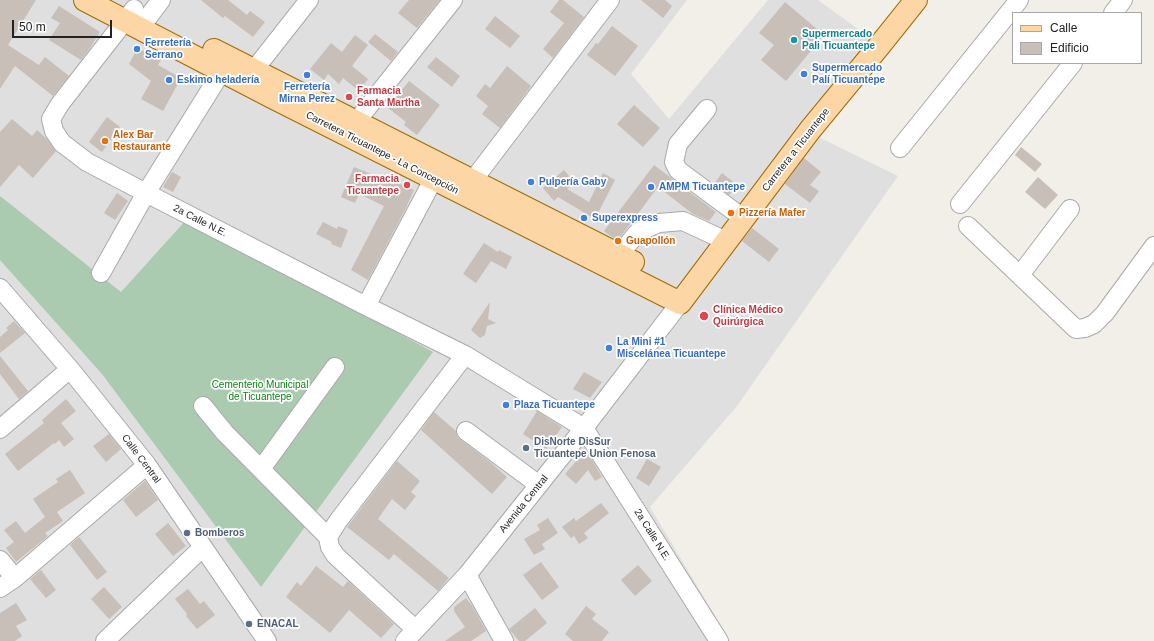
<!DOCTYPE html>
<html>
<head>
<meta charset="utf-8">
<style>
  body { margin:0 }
  #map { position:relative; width:1154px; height:641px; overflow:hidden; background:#f2efe9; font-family:Helvetica,sans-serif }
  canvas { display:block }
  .legend { position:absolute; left:1012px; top:12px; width:130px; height:52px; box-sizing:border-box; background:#fff; border:1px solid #a7a7a7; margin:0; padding:5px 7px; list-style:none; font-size:12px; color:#222 }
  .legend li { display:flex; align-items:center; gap:8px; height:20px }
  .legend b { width:20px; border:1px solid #a7a7a7 }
  .scale { position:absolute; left:12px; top:20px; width:100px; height:18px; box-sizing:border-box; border:2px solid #222; border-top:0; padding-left:5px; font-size:12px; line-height:14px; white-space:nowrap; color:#222; -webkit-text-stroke:3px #fff; paint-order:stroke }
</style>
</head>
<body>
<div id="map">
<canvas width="1154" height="641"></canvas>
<ul class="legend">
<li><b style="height:5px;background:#fcd6a4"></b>Calle</li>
<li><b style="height:11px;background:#c7bfb8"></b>Edificio</li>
</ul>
<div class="scale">50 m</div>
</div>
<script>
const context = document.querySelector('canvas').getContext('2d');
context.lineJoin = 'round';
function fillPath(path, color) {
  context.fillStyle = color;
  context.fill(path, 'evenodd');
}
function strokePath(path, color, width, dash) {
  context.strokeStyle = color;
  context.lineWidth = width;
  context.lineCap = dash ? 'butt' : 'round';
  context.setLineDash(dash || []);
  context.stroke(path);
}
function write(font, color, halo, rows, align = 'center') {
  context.font = font + ' Helvetica,sans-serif';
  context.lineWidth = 3.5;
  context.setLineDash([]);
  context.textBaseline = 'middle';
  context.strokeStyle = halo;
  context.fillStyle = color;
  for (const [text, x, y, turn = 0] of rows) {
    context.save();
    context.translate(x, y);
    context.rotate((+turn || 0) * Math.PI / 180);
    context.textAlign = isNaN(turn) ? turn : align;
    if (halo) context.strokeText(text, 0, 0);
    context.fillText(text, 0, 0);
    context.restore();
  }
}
const residential = new Path2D(`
  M0,0H687L631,74L669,119L768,0H818L880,45L798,127L898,176L737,406L650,507L730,641H0Z`);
const cemetery = new Path2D(`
  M0,196L121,292L187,219L433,352L261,587L102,374L0,260Z`);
const building = new Path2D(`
  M0,0H36L8,45L39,65L45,57L69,76L53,96L15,66L0,89Z
  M201,0H228L247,15L250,11L265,22L253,37L225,16L223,18Z
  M409,0H440L417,28L398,13Z
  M559,0H563L584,17L553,58L543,49L564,23L550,12Z
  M641,0H665L672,6L663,18Z
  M785,2L824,35L786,81L761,60L774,45L759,33Z
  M59,6L100,32L90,48L81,60L49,40L60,23L51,18Z
  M495,16L520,36L510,48L485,29Z
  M612,26L638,46L615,76L587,55L596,43L598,44Z
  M375,34L398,52L391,61L368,42Z
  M355,35L368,45L352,66L368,79L359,91L343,78L339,84L328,74L324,80L310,69L331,43L342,52Z
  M137,49L155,54L162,58L158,65L181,78L163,111L141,99L151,81L129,64Z
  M436,57L460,76L452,87L427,67Z
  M507,66L531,86L500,128L482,114L488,106L476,96L485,84L490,88Z
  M409,81L440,105L417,135L404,125L406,122L388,108Z
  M634,105L660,128L643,147L617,124Z
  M107,117L120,127L102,152L89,142Z
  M12,119L32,136L37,130L47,139L56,151L33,178L19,165L0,187V132Z
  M1021,147L1042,164L1035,172L1015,155Z
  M804,158L821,172L810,185L819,191L810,203L785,184Z
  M654,165L716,212L709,221L693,214L658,187L618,240L612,237L604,231Z
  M354,167L381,178L382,176L414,190L405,210L368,280L351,270L384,206L359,194L355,203L341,197Z
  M564,170L575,183L567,189L589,202L603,173L615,180L595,219L558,197L554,201L543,188Z
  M172,172L181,177L173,192L163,187Z
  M722,173L737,185L729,195L714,184Z
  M1038,177L1058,195L1045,209L1025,192Z
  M117,193L128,201L115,220L104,213Z
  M323,222L337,229L338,226L348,230L341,248L331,244L332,242L316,234Z
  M752,228L779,249L769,262L742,241Z
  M484,243L498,252L499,250L512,257L506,269L491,261L476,283L463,274Z
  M490,302L488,319L496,323L487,326L485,335L480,338L471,330Z
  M14,321L25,333L0,353V337L8,330L6,328Z
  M0,356L28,391L19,399L0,374Z
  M584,372L602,382L590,398L573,389Z
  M66,399L76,411L61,423L74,439L64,447L59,440L55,444L54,443L18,471L5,454L44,423L42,420Z
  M537,411L562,427L546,449L523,434Z
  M434,412L456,431L457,436L460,439L490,462L507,477L492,494L421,430Z
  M109,434L121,449L106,462L93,446Z
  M586,450L602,477L595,481L588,470L576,484L565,474Z
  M647,459L661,467L649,486L636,478Z
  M397,461L420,481L411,492L416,496L405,510L392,499L378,519L449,578L438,591L394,554L389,560L347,527Z
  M70,470L85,493L57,512L63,521L45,533L48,536L16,562L6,548L14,542L4,530L16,521L25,533L45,517L33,499L58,482L56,479Z
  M145,481L158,500L136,517L123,500Z
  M601,503L609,513L584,533L588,538L579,544L574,536L571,538L562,527L574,518L576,521Z
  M548,518L558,533L542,544L545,549L534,555L524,539L540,530L537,525Z
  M168,523L186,546L173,556L155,534Z
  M79,537L107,572L97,580L70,545Z
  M541,562L559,587L542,600L523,575Z
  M638,565L652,581L635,596L621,580Z
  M316,566L343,587L348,581L394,624L381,638L349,610L330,633L286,597L297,582L301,586Z
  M41,570L56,590L46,598L30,579Z
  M104,587L122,607L109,619L91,599Z
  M188,589L200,604L204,601L215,615L197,629L186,616L187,614L175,599Z
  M466,598L473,607L486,631L471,641H445L465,627L454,611V607Z
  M16,603L27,620L16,626L22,636L15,641H0V613Z
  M586,606L596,614L592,619L609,632L602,641H573L565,634Z
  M535,608L547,623L525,641H519L509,629Z`);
const minor = new Path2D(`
  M134,9L60,104L51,119L54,131L62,143L87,162L146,193L366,306L465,355L584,428L719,641
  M1113,13L1123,0
  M140,28L161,0
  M246,82L254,70L309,0
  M707,109L678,144L674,162L678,170L743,218
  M348,132L453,0
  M900,148L1019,0
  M464,192L610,0
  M960,204L1073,63
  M968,226L1076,329L1085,328L1094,324L1105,313L1154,246
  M619,255L638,232L659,223L683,221L726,241
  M101,273L146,193L222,71
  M1020,275L1070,209
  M0,288L70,369L147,465L267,641
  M366,306L440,167
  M203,406L225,433L328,537L330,547L335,555L415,629
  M0,429L70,369
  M466,431L539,485
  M261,469L335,367
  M328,537L338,521L465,355
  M0,560L15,578
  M467,575L504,641
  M0,588L15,578L147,465
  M105,641L203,547
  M405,641L467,575L584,428L680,303`);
const major = new Path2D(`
  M85,0L272,97L680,303L810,130L880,45L916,0
  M214,50L633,262`);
const markers = [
  [794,40,4,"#0f9aa8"],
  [137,49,4,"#3f7fe0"],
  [804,74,4,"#3f7fe0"],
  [307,75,4,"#3f7fe0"],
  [169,80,4,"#3f7fe0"],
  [349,97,4,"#e0444e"],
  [105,141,4,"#e8710a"],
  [531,182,4,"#3f7fe0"],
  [407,185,4,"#e0444e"],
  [651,187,4,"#3f7fe0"],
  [731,213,4,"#e8710a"],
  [584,218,4,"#3f7fe0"],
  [618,241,4,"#e8710a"],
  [704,316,5,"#e0444e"],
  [609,348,4,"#3f7fe0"],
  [506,405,4,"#3f7fe0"],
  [526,448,4,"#5c6f8a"],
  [187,533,4,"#5c6f8a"],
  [249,624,4,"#5c6f8a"]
];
const cultureNames = [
  ["Supermercado",802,34],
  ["Pali Ticuantepe",802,46]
];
const shopNames = [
  ["Ferretería",145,43],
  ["Serrano",145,55],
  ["Supermercado",812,68],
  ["Palí Ticuantepe",812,80],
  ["Eskimo heladería",177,80],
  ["Ferretería",307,87,"center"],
  ["Mirna Perez",307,99,"center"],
  ["Pulpería Gaby",539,182],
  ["AMPM Ticuantepe",659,187],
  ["Superexpress",592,218],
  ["La Mini #1",617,342],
  ["Miscelánea Ticuantepe",617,354],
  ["Plaza Ticuantepe",514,405]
];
const healthNames = [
  ["Farmacia",357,91],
  ["Santa Martha",357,103],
  ["Farmacia",399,179,"right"],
  ["Ticuantepe",399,191,"right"],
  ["Clínica Médico",713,310],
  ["Quirúrgica",713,322]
];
const foodNames = [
  ["Alex Bar",113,135],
  ["Restaurante",113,147],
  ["Pizzería Mafer",739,213],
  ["Guapollón",626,241]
];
const streetNames = [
  ["Carretera a Ticuantepe",796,150,-52],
  ["Carretera Ticuantepe - La Concepción",382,153,27],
  ["2a Calle N.E.",200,221,27],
  ["Calle Central",141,459,53],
  ["Avenida Central",524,504,-51],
  ["2a Calle N.E.",652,535,58]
];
const parkNames = [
  ["Cementerio Municipal",260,385],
  ["de Ticuantepe",260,397]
];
const serviceNames = [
  ["DisNorte DisSur",534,442],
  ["Ticuantepe Union Fenosa",534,454],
  ["Bomberos",195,533],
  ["ENACAL",257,624]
];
fillPath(residential, '#e0dfdf');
fillPath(cemetery, '#aacbaf');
fillPath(building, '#c7bfb8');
strokePath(minor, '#a9a9a9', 20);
strokePath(major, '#a06b00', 24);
strokePath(minor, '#fff', 18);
strokePath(major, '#fcd6a4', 22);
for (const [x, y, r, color] of markers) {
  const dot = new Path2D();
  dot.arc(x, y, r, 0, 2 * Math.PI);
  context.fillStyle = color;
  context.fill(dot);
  strokePath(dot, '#fff', 1.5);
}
write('bold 10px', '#0d838f', '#fff', cultureNames, 'left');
write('bold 10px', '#366cbe', '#fff', shopNames, 'left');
write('bold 10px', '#be3a42', '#fff', healthNames, 'left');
write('bold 10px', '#c56008', '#fff', foodNames, 'left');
write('10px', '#222', '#fff', streetNames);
write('10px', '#0c8416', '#fff', parkNames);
write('bold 10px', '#4e5e75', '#fff', serviceNames, 'left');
</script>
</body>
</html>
